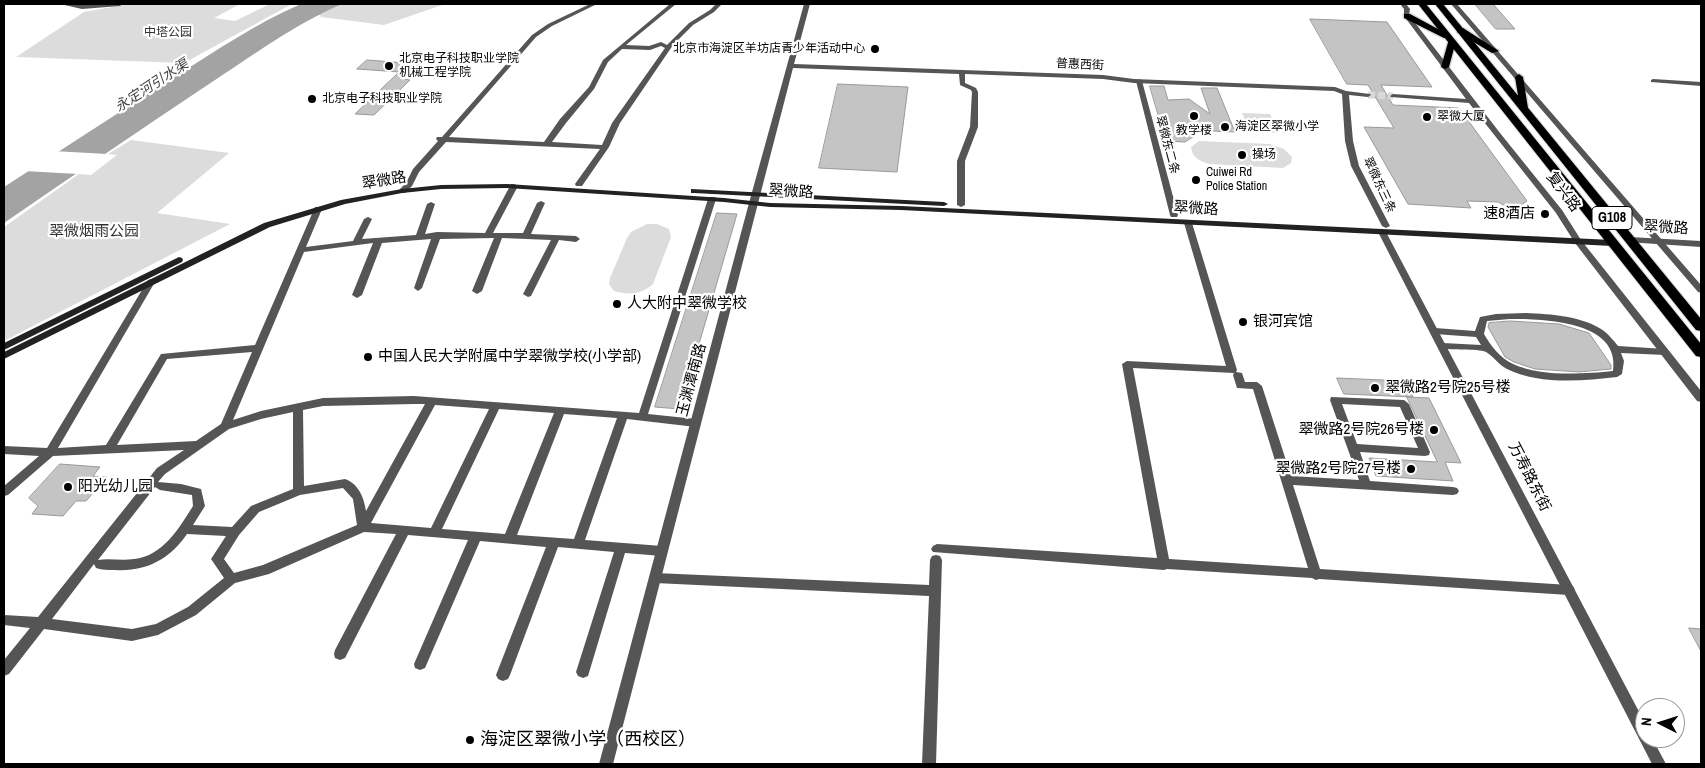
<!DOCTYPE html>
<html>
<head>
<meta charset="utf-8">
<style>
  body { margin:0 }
  #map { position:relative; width:1705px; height:768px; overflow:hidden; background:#fff; font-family:"Archivo Narrow",sans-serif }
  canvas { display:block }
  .frame { position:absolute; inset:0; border:5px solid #000; pointer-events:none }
  .north { position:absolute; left:1635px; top:698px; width:50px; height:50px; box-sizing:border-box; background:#fff; border:1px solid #999; border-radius:50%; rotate:275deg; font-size:14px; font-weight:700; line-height:20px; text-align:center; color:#000 }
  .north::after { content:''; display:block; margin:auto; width:18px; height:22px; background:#000; clip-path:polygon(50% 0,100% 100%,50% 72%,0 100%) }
</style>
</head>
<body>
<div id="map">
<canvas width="1705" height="768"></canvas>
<div class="frame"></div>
<div class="north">N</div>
</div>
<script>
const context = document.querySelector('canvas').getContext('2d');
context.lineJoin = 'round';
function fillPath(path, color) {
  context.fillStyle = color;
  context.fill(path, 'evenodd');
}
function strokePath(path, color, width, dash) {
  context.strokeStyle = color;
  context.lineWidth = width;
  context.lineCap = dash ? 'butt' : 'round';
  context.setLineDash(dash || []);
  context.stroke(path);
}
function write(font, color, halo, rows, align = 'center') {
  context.font = font + ' "Archivo Narrow","Noto Sans SC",sans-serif';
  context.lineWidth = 4.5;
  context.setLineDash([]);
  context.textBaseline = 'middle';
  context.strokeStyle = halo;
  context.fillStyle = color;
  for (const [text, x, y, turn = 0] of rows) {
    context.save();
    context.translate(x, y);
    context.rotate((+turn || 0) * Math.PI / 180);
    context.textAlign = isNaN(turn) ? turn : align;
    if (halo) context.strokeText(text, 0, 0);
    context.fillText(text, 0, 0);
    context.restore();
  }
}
const green = new Path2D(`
  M129,4H240L214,18L235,21L270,4H292L184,63L16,57L84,12Z
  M342,4H445L384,25L321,17L319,14Z
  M1242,113L1270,114L1279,133L1251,132Z
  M131,140L229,153L157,213L230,224L4,341V227L79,174L91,175L117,155L108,154Z
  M1199,141L1270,144L1284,149L1292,157L1291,163L1283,168L1209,164C1200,161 1192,158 1191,147Z
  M647,224H657L669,229L671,237L653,284C641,295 628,295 614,291L609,284L610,278L627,238L631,232Z`);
const water = new Path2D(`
  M301,4H342C295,24 252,56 209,84C140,130 72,176 4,223V187C61,150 118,113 176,76C217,50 257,23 301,4Z`);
const pier = new Path2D(`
  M53,151L107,154L78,174L24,171Z`);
const building = new Path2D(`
  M1475,4H1493L1515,29H1496Z
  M1310,19L1387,22L1432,87L1381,85L1393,105L1459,108L1527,201L1513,210L1498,202L1467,201L1471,208L1408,204L1364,127L1394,128L1368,85L1347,84Z
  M367,60L420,64L404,79L410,80L374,115L355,114L399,72L357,69Z
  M838,84L908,87L897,172L819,168Z
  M1150,86H1164L1168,100L1189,99L1210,114L1201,88H1217L1235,132L1190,130L1193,137L1185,142L1166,141Z
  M717,213L737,214L680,409L655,407Z
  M1510,321L1559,324L1589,333L1611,365V369L1579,372L1535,369L1514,362L1505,357L1488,327L1489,323Z
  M1337,378L1406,381L1413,397L1344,394Z
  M1407,397L1429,398L1461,463L1445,462L1453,481L1376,476L1369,458L1437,462Z
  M60,464L100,467L93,476L107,477L86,501H76L63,516L32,514L38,506L29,498Z
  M1689,628L1701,629V651Z`);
const tertiaryTunnel = new Path2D(`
  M1368,95L1393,96`);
const minor = new Path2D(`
  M60,4H123L120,6L82,9Z
  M590,4H597L552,26L536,37L449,137L544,142L560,119L589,87L603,60L670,4H676L626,45L649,46L661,42L667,45L689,23L710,10L716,4H722L714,12L693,25L673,45L620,123L609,147L582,186H576L575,184L600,149L446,142L419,172L412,186L405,193H399L398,191L406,183L413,169L438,141L436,139L437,137H442L532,35L548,24ZM661,46L665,48L612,123L602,145L552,142L566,123L594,89L608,62L622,49L650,50Z
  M1139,79L1142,81L1178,215L1177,217H1171L1170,215L1136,81Z
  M1653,79L1701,82V86L1651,82V80Z
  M511,184H514L518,186L493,233H523L537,203L541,201L545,203L531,234L576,236L580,239L576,242L559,240L531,296L528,297L523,294L551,240L502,238L482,291L477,294L472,291L494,238L440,239L422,288L418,291L414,288L431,239L382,243L362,295L357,298L352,295L373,243L304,252L233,420L261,411L323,398L414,396L639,413L708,199L709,197H715L716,199L648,414L696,419L700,420L701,423L700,426L696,427L627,419L585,540L662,546L666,548L668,551L666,554L662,556L625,553L588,676L583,678L578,676L576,672L614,552L558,547L510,675L508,679L503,681L498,679L496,675L546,547L480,541L425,668L420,670L415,668L414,664L468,540L408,535L345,658L340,660L335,658L334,654L335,650L396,534L364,532L269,574L235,583L196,615L158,635L132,641L44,629L9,674L4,676V660L30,628L4,625V615L38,617L157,468L184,450L53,456L8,495L4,496V486L39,456L4,454V446L47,448L148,280L151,279L155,282L58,448L106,445L161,354L255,345L315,207H318L322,209L306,247L353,241L364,219L368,217L372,219L362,239L416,235L427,204L431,202L435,204L425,234L437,232L485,233ZM252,352L221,424L196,441L117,445L167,359ZM414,404H425L366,511C364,498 359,484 345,479L304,486L303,410L323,406ZM435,405L489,409L431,528L371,523ZM499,409L554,413L505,534L442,529ZM293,412V489L251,506L232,527L193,525L205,506L201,489L181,484L158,482L165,474L229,429L261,419ZM564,414L617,418L574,539L517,535ZM155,487L160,490L192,495L193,506C179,528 163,556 134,559C122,561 109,558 98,560ZM343,488L353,499L357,525L263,565L234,573L224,559L239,535L259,512L300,495ZM187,534L226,536L211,559L224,578L188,607L156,624L132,629L52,619L94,564L96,568C102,570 108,570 115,570C146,572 170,559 187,534Z
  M1185,221H1188L1192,223L1237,370L1236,372L1242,373L1245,382H1257L1262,386L1291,476L1359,480L1330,400L1331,397L1404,400L1409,404L1430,452L1429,455L1425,456L1360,452L1370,481L1453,487L1457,488L1459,491L1457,494L1453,495L1293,485L1320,569L1569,585L1573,586L1575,590L1573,594L1569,595L1319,579L1316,580L1312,578L1167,569L1164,570L933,552L931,549L933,546L937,544L1157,558L1122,364L1127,361L1226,366L1184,223ZM1133,368L1234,373L1233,375L1237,388L1253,389L1308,568L1169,559ZM1342,404L1400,407L1418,448L1357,444Z
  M1630,237L1701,241V247L1627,242L1626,240Z
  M1526,313C1551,314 1583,316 1604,331C1609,335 1614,341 1618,346L1665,349L1670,352L1665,355L1621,353L1624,361L1622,374L1617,377C1582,381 1539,385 1507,369C1499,365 1493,356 1486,352C1477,348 1451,351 1440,348L1438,346L1443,343L1481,345L1476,337L1435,334L1430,331L1435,328L1475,331L1480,317L1496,314ZM1510,319C1544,319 1621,321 1613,371C1584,374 1540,377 1513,364C1500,358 1491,346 1484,334L1487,321Z
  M936,555L940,556L942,560L936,764H922L929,596L655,583L651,582L649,578L651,574L655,573L929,585L930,560L932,556Z`);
const tertiary = new Path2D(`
  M804,4H810L794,64L1103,75L1134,79L1335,87L1346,91L1370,94L1371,95L1368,97L1349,95L1353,141L1359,166L1390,226L1386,228L1382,226L1351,166L1345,141L1342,94L1334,91L1134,83L1103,79L965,74V83L976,88L978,92V127L965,161V205L961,207L957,205V161L970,127L972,92L971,90L960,85L959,74L793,68L613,764H599L749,203Z
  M1400,4H1406L1410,9L1409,15L1500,133L1562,210L1581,240L1701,391V402L1697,401L1575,243L1556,213L1469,103L1391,97L1390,96L1393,94L1466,99L1404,16V9Z
  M1451,4H1457L1701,285V293L1698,292Z
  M1382,229L1386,232L1645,723V738H1652L1666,764H1652L1378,232Z`);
const secondary = new Path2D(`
  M507,184L724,198L770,203L901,206L1612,240L1616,243L1612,246L901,210L770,207L724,202L507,188L441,189L402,193L345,204L270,227L4,359V352L264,223L341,200L402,189L441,185Z
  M691,189L944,202L948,204L944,206L694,193H691Z
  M179,257L182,258L183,260L182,262L4,350V343Z`);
const primary = new Path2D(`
  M1404,14H1410L1451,36L1444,38L1404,18Z
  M1457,28H1463L1499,51L1492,53L1457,32Z
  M1449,39L1456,41L1449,67L1445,69L1441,67Z
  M1519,74L1523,77L1528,108L1524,111L1520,108L1515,77Z`);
const trunk = new Path2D(`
  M1418,4H1426L1701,344V357L1696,356Z
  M1435,4H1443L1701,319V331L1696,330Z`);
const markers = [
  [875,49,5,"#000"],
  [389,66,5,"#000"],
  [312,99,5,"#000"],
  [1194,116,5,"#000"],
  [1427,117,5,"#000"],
  [1225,127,5,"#000"],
  [1242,155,5,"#000"],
  [1196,180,5,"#000"],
  [1545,214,5,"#000"],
  [617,304,5,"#000"],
  [1243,322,5,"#000"],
  [368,357,5,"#000"],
  [1375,388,5,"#000"],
  [1434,430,5,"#000"],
  [1411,469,5,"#000"],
  [68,487,5,"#000"],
  [470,740,5,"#000"]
];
const farParknames = [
  ["中塔公园",168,33]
];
const farPoinames = [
  ["北京市海淀区羊坊店青少年活动中心",865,49,"right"],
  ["北京电子科技职业学院",399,59],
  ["机械工程学院",399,73],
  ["北京电子科技职业学院",322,99],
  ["翠微大厦",1437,117],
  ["海淀区翠微小学",1235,127],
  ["教学楼",1194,131,"center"],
  ["操场",1252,155],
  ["Cuiwei Rd",1206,173],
  ["Police Station",1206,187]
];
const farStreetnames = [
  ["普惠西街",1080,65,3],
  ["翠微东二条",1167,145,75],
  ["翠微东三条",1379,185,65]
];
const farWaternames = [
  ["永定河引水渠",152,86,-33]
];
const shields = [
  [1612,218,40]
];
const shieldNames = [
  ["G108",1612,218]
];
const streetNames = [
  ["翠微路",384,181,-9],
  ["翠微路",791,192,3],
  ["复兴路",1563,192,53],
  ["翠微路",1196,209,3],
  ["翠微路",1666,228,3],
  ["玉渊潭南路",692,380,-75],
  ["万寿路东街",1529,477,63]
];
const poiNames = [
  ["速8酒店",1535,214,"right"],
  ["人大附中翠微学校",627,304],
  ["银河宾馆",1253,322],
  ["中国人民大学附属中学翠微学校(小学部)",378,357],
  ["翠微路2号院25号楼",1385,388],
  ["翠微路2号院26号楼",1424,430,"right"],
  ["翠微路2号院27号楼",1401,469,"right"],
  ["阳光幼儿园",78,487]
];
const parkNames = [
  ["翠微烟雨公园",94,232]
];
const nearPoinames = [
  ["海淀区翠微小学（西校区）",480,740]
];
fillPath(green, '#dcdcdc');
fillPath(water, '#a3a3a3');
fillPath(pier, '#fff');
fillPath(building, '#c4c4c4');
strokePath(building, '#999', 1);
strokePath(tertiaryTunnel, '#d9d9d9', 7, [7, 3]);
strokePath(primary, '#dbdbdb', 3);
strokePath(trunk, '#dbdbdb', 2);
fillPath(minor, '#555');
fillPath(tertiary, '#555');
fillPath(secondary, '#222');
fillPath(primary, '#000');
fillPath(trunk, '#000');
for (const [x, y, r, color] of markers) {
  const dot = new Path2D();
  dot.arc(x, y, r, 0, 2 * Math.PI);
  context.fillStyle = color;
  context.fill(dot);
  strokePath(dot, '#fff', 2);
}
write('12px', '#333', '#fff', farParknames);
write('12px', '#000', '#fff', farPoinames, 'left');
write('12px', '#000', '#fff', farStreetnames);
write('italic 14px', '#444', '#fff', farWaternames);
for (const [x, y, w] of shields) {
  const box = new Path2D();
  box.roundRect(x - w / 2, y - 11.5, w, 23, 4);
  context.fillStyle = '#fff';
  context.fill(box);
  strokePath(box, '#000', 1);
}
write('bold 14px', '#000', null, shieldNames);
write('15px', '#000', '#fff', streetNames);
write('15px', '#000', '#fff', poiNames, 'left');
write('15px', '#333', '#fff', parkNames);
write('18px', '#000', '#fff', nearPoinames, 'left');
</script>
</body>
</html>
